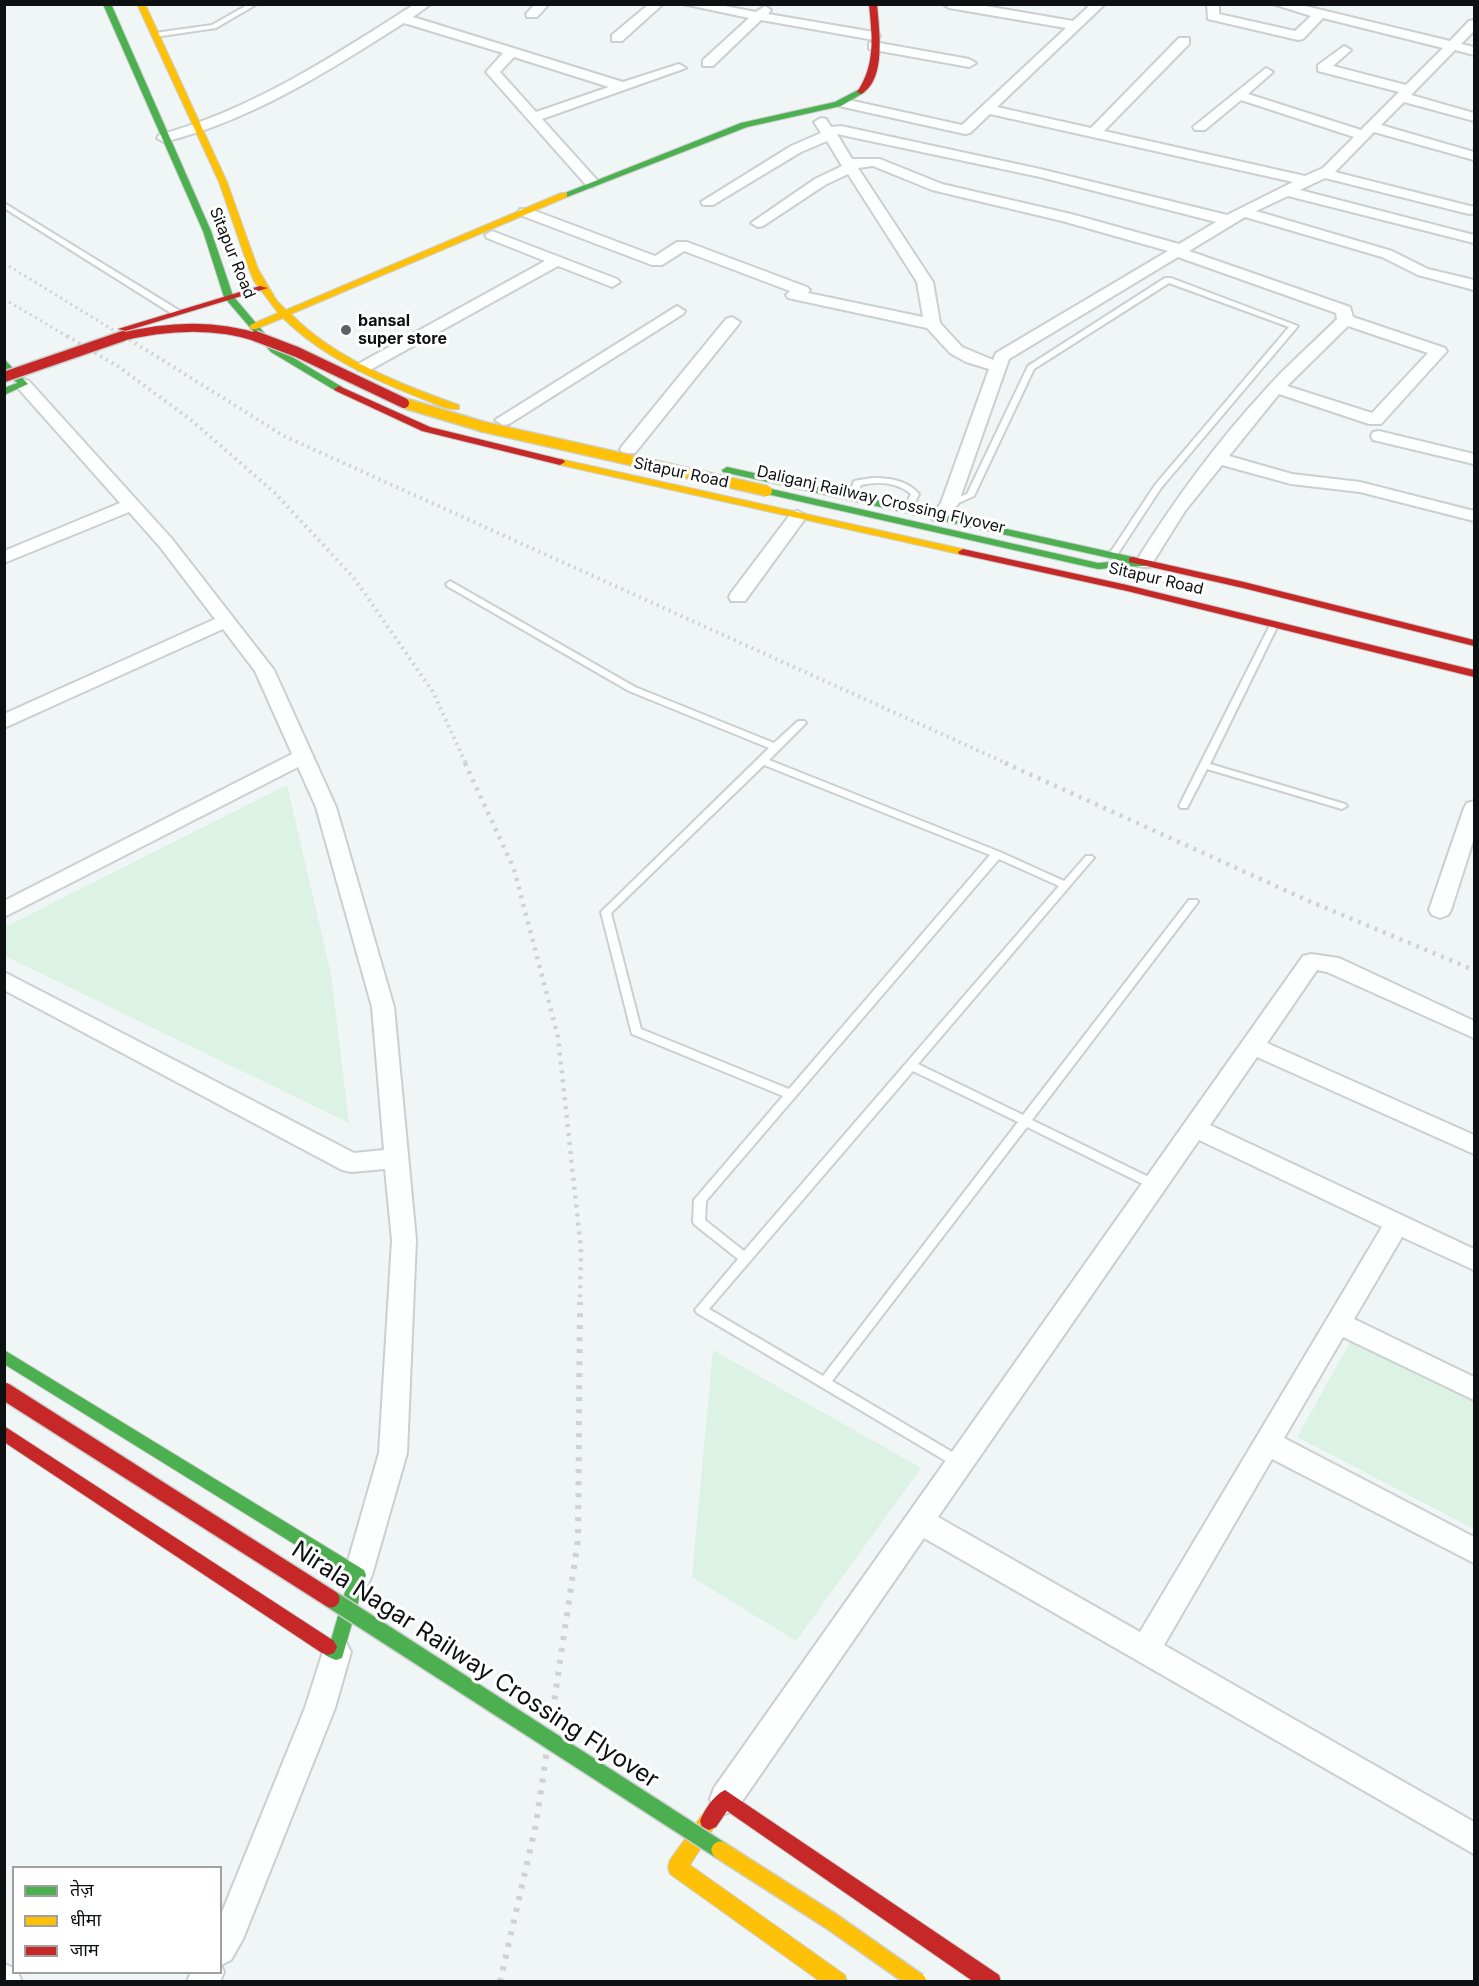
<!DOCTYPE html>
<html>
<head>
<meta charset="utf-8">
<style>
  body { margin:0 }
  #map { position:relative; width:1479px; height:1986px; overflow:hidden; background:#f0f5f5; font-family:Inter,"Noto Sans Devanagari",sans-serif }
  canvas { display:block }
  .frame { position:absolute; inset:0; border:6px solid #0e1111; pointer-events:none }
  .legend { position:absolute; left:12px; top:1866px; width:210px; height:108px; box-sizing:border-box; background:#fff; border:2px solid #9fa0a0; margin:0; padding:8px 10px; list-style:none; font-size:18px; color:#0e1111 }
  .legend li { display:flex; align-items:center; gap:12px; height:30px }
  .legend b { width:30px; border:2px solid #9fa0a0 }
</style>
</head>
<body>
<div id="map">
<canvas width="1479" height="1986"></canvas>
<div class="frame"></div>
<ul class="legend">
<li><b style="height:8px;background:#4caf50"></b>तेज़</li>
<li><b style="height:8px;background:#ffc107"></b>धीमा</li>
<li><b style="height:8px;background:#c62828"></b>जाम</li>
</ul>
</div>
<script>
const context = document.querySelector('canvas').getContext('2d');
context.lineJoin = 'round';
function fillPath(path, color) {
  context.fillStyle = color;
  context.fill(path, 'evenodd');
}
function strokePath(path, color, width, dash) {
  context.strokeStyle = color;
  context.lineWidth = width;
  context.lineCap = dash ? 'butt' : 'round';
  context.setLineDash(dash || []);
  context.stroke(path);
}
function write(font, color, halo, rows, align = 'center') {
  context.font = font + ' Inter,sans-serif';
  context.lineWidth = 6;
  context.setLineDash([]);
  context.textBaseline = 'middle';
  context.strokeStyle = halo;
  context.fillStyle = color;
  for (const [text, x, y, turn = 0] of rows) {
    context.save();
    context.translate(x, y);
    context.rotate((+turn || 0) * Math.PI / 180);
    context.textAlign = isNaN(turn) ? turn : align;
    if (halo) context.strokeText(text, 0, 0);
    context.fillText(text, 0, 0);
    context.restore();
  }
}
const green = new Path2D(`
  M287,785L331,974L349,1123L5,956V927Z
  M1352,1339L1474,1400V1529L1297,1437Z
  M713,1350L921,1468L796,1641L692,1577Z`);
const lane = new Path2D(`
  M249,4H257L216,28L155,37L152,35L155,33L212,25Z
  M4,203L180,311L181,313L174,315L4,208Z
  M1165,278H1171L1298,326L1161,488L1115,558L1112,559L1108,556L1155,485L1289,327L1169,283L1034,369L974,496L952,506H946V502L967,494L1028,366Z
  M872,478C889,478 907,480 919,494L911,511H905L904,509L911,494C897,482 878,481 861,485L855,499H849L848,497L854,481Z
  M450,581L635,687L774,743L798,721H804L806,723L769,760L1000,852L1064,881L1086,856H1092L1094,858L1092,860L918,1064L1023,1115L1189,900H1197L1198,902L1032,1120L1159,1182L1161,1185L1159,1188H1151L1027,1127L832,1381L964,1459L966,1463L964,1467L960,1469L956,1467L697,1313L695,1310L738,1259L695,1225L693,1222L694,1200L783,1096L632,1034L601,912L769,748L629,691L447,586L446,584ZM764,765L990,855L789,1089L641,1029L611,913ZM999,859L1059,886L744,1251L705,1220L706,1201ZM913,1071L1018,1122L823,1376L709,1309Z
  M1274,622L1278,625L1210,764L1345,804L1347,806L1342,809L1207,769L1187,808H1181L1179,806L1270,625Z`);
const street = new Path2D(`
  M415,4H431L413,17L623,82L679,64L686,68L542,119L597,180L599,183L592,187L587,186L486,72L503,53L404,23C328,71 253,120 164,142L157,138L159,135C254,109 333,56 415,4ZM514,57L609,87L536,112L500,72Z
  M535,4H549L537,17H527L526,14Z
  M649,4H663L622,41H612V35Z
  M683,4H714L756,12L765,6L771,10L768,14L874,32L880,36L874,40L761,20L713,66H703V60L749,18Z
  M943,4H974L1073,21L1091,4H1105L997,107L1091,128L1179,38H1189V44L1104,131L1305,176L1323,168L1354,137L1241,100L1205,130H1195L1193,127L1266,68L1273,72L1248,94L1361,130L1399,92L1318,71V65L1344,46L1351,50L1333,66L1406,85L1443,48L1323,18L1303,39L1298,40L1208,19L1207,4H1219V14L1295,31L1311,16L1273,4H1297L1450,41L1469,21L1474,20V31L1461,44L1474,47V55L1455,50L1411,95L1474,113V121L1404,102L1381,125L1474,152V160L1374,132L1335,172L1474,207V213L1469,214L1325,178L1300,190L1474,235V243L1288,196L1256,211L1392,251L1428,269L1474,280V290L1418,275L1382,257L1245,217L1189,251L1350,307L1353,317L1445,348L1447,351L1381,424H1369L1279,394L1229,456L1292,474L1360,482L1474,511V521L1360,492L1291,484L1222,465L1185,511L1150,567H1138L1135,563C1173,502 1216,443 1265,390C1287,365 1313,343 1337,319L1336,313L1178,257L1009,359L958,504L945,520H933L930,516L941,503L989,369L966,362L950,353L927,328L788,298L786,295L790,291L684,251L662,265H652L520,215L518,212L520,209H530L655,256L677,242H687L807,287L810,290L808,293L923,317L917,282L848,174L825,185L763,226L758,227L751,223L815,179L842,166L827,141L801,152L713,205H703L701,202L791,146L821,133L814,122L821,118L826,119L831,127L841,126L1040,169L1227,215L1293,182L990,114L970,133L965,134L839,106L837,103L844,99L962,125L1066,28L949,8ZM837,134L1040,177L1216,222L1179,244L1071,214L942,184L880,159H852ZM873,166L932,190L1062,221L1168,251L996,353L993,360L962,347L940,323L933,282L858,168ZM1348,326L1428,353L1372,413L1287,386Z
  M874,42L969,59L976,63L969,67L869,49V43Z
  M492,231L617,279L620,282L612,287L607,285L558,266L370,370H358L356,367L358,364L545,261L487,238L485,235Z
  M677,306L685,311L683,314L509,424L503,425L495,420Z
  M732,317L740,322L738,325L635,453H623L620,449L623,445L726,319Z
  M23,379L29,381L172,539L274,670L336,807L394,1007L416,1240L407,1453L372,1575L368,1584L358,1588L348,1584L344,1575L379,1453L392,1240L385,1169L351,1172L342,1170L4,990V972L354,1153L384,1150L372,1007L316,807L298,767L4,917V901L292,754L255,671L223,629L4,728V714L215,619L160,547L129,512L4,563V551L120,503L17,387L15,384L17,381Z
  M1379,431L1474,454V464L1373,440L1371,436L1373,432Z
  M798,511L807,516L745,601H731L729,597L731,593L792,512Z
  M1474,801V838L1451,910L1448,915L1440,918L1432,915L1429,910L1464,808L1467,803Z
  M1311,954L1339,958L1474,1021V1038L1327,972L1317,970L1267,1043L1474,1135V1154L1257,1057L1210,1125L1474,1249V1270L1402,1237L1354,1319L1474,1377V1400L1343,1337L1284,1438L1474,1537V1563L1272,1459L1164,1645L1474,1822V1854L924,1538L736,1810L725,1814L714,1810L710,1799L714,1788L1303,956ZM1199,1140L1382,1227L1140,1632L938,1517Z
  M336,1639L346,1642L351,1652L335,1708L243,1939L231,1960L221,1965L224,1972L220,1982H187L191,1972H220V1917L305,1708L326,1642Z
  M4,1964L14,1968V1972H18L22,1982H4Z`);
const fast = new Path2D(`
  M103,4H111L211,231L233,296L277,348L342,387V391H336L271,352L224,297L203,231Z
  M858,90L865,92L841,106L747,127L567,197L560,195L741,123L835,102Z
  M4,359L28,384L4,395V388L17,383L4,369Z
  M727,467L1133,557L1149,563L1144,566L1098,569L767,494L763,493V489L767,488L1098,563L1123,561L723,472L722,470Z
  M4,1350L364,1570L366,1575L342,1658L336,1660C328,1657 323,1655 319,1647L322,1641L331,1640L349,1578L4,1364Z`);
const slow = new Path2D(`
  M137,4H145L227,182L258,269L277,301L286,310L561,193H567V197L291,314C335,359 400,384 459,405V409C448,411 433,403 423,399C374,380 321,356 283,318L256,329H250V325L278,313L254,281L249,269L219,182Z
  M560,459L963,549L968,552L963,555L556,464L555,462Z
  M709,1812L716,1815L718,1821L690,1865L845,1975L847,1982H821L670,1874L668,1867L670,1860L702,1815Z`);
const jam = new Path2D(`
  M869,4H877C879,29 887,80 861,94L857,92C876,65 872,36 869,4Z
  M260,286L268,288L126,331L118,329Z
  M339,386L430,427L564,460L565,462L560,465L422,431L336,391L334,389Z
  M963,549L1127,585L1474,670V677L1127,591L959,554L958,552Z
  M1133,557L1244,582L1474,640V646L1243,588L1129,562V558Z
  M4,1426L334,1641L337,1647L334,1653L328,1655L322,1653L4,1442Z
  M725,1790L999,1975L1001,1982H974L727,1811L716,1827L709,1830L702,1827L700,1821C704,1810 714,1795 725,1790Z`);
const railFar3 = new Path2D(`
  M4,263L126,338
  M4,299L70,338`);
const railFar2 = new Path2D(`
  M67,336L119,367L191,420L275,493L354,578L433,692L466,764
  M124,336L284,436L1008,764`);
const railFar1 = new Path2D(`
  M465,763L514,869L558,1037L581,1249L580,1304
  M1005,763L1309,901L1474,970`);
const rail = new Path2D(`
  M500,1982L536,1824L578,1540L580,1302`);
const fastBridge = new Path2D(`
  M331,1599L720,1850`);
const slowBridgeFar1 = new Path2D(`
  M404,403L484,427L767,491`);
const slowBridge = new Path2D(`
  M720,1850L831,1921L918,1982`);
const jamBridgeFar2 = new Path2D(`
  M117,338C164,326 212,322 259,338`);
const jamBridgeFar1 = new Path2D(`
  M255,336L297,352L404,403
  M4,377L123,336`);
const jamBridge = new Path2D(`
  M4,1391L331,1599`);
const markers = [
  [346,330,6,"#5d6161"]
];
const farStreetnames = [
  ["Sitapur Road",232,253,68],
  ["Sitapur Road",681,473,12],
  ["Daliganj Railway Crossing Flyover",881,500,13],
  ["Sitapur Road",1156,579,13]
];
const farPoinames = [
  ["bansal",358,321],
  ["super store",358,339]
];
const nearStreetnames = [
  ["Nirala Nagar Railway Crossing Flyover",475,1665,33]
];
fillPath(green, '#dcf2e4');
strokePath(lane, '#cbcfcf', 4);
strokePath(street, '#cbcfcf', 4);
strokePath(fast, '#cbcfcf', 2);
strokePath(slow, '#cbcfcf', 2);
strokePath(jam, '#cbcfcf', 2);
fillPath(lane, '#fdfefe');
fillPath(street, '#fdfefe');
fillPath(fast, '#4caf50');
fillPath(slow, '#ffc107');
fillPath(jam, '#c62828');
strokePath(railFar3, '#d0d1d1', 3, [2, 4]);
strokePath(railFar2, '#d0d1d1', 4, [2, 4.5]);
strokePath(railFar1, '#d0d1d1', 4.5, [3, 6]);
strokePath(rail, '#d0d1d1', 6, [4, 8]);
strokePath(fastBridge, '#cbcfcf', 20, []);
strokePath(slowBridgeFar1, '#cbcfcf', 13, []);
strokePath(slowBridge, '#cbcfcf', 20, []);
strokePath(jamBridgeFar2, '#cbcfcf', 10, []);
strokePath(jamBridgeFar1, '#cbcfcf', 13, []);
strokePath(jamBridge, '#cbcfcf', 20, []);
strokePath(fastBridge, '#4caf50', 17);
strokePath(slowBridgeFar1, '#ffc107', 10);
strokePath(slowBridge, '#ffc107', 17);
strokePath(jamBridgeFar2, '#c62828', 8);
strokePath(jamBridgeFar1, '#c62828', 10);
strokePath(jamBridge, '#c62828', 17);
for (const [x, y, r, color] of markers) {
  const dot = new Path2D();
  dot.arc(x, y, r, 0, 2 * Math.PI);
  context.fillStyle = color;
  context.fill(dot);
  strokePath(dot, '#fff', 2);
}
write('16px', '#0e1111', '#fff', farStreetnames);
write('bold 16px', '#0e1111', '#fff', farPoinames, 'left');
write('24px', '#0e1111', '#fff', nearStreetnames);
</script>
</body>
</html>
